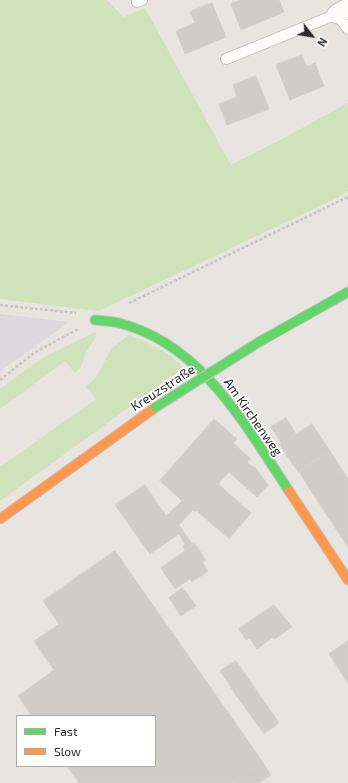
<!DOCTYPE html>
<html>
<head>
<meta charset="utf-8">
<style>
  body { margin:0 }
  #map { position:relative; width:348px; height:783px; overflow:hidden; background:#e8e4e0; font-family:"Exo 2",sans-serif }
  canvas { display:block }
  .legend { position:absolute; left:16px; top:715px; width:140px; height:52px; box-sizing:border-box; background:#fff; border:1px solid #aaa; margin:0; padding:5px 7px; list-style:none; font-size:12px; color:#2a2a2a }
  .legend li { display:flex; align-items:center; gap:8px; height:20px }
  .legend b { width:20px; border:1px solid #aaa }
  .north { position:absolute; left:292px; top:16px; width:40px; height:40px; -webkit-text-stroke:3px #fff; paint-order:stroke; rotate:121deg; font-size:11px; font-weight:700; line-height:16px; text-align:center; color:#2a2a2a }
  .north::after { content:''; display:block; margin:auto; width:14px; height:18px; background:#2a2a2a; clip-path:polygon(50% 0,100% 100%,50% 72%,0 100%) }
</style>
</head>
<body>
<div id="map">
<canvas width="348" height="783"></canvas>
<ul class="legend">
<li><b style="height:5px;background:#63d668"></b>Fast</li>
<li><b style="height:5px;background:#ff974d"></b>Slow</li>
</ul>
<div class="north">N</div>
</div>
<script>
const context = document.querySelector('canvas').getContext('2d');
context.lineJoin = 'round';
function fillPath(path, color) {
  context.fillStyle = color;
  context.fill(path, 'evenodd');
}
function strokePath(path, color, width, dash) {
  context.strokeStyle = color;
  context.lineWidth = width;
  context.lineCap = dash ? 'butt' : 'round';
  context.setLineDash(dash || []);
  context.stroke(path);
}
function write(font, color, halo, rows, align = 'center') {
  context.font = font + ' "Exo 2",sans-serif';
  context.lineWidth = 3.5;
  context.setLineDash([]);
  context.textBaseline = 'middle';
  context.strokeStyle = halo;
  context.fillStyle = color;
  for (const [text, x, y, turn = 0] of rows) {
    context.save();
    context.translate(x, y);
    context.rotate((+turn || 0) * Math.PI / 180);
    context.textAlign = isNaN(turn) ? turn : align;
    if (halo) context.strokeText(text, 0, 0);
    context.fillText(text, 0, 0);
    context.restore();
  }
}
const industrial = new Path2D(`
  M0,314L69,322L6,367L0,373Z`);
const green = new Path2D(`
  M0,0H107L123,17L145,8L231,165L280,140L348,103V191L328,202L99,311L0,299Z
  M95,332L96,337L85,354L81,367L75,373L65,361L0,409V389L42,358Z
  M129,335C147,342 171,353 183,368L0,501V467L96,399L86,387L96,377L112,348Z`);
const building = new Path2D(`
  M241,0H279L284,12L241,30L231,4Z
  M212,3L226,37L185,54L176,31L195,23L190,12Z
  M302,55L307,67L315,63L324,86L290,100L276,65Z
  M256,76L269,109L227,125L219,104L237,97L233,85Z
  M286,418L296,434L282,444L271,427Z
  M214,419L237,439L233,443L251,459L247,462L253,467H255L268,485L257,497L229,472L218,484L251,513L229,539L196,510L195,512L160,481Z
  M312,424L330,451L298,472L280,445Z
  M330,451L343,471L311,491L299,471Z
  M343,471L348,479V547L311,491Z
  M145,485L166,516L182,501L193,510L179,525L193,545L185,551L183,546L185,544L179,534L150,554L115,505Z
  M195,544L206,560L202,563L208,571L192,582L190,579L175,589L161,568Z
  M115,551L262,761L232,783H79L67,766H155V716H32L18,696L54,670L34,641L59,624L43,601Z
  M183,588L196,606L181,616L169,598Z
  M274,605L292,627L275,639L273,637L257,649L250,638L246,640L239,629Z
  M348,641V683L329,654Z
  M236,661L252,684L236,695L220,671Z
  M252,684L279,723L264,734L236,695Z
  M262,761L271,775L259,783H232Z`);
const path = new Path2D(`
  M129,303L348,197
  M0,305L76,313
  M0,380L34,353L78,329`);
const lane = new Path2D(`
  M137,2L142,0
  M226,59L337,14L348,29`);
const street = new Path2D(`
  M337,14L348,8`);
const fast = new Path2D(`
  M95,320C103,321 111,321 119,323C202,344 245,425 289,491
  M259,342L348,292`);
const slow = new Path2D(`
  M289,491L348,580
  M0,519L156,407`);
const fastBridge = new Path2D(`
  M156,407L259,342`);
const streetNames = [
  ["Kreuzstraße",163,388,-33],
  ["Am Kirchenweg",253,417,55]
];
fillPath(industrial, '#dbd9db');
fillPath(green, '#cfe2bb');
fillPath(building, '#cfccc9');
strokePath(building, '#d3d0cc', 1);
strokePath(lane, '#c2c1c1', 12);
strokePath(street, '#c2c1c1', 21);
strokePath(fast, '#c2c1c1', 11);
strokePath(slow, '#c2c1c1', 11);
strokePath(path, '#c6c6c5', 2.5, [3, 2]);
strokePath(lane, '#fcfbfa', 10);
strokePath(street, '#fcfbfa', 19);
strokePath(fast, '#63d668', 9);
strokePath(slow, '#ff974d', 9);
strokePath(fastBridge, '#c4c3c1', 11, []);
strokePath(fastBridge, '#63d668', 9);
write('13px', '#2a2a2a', '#fff', streetNames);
</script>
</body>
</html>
